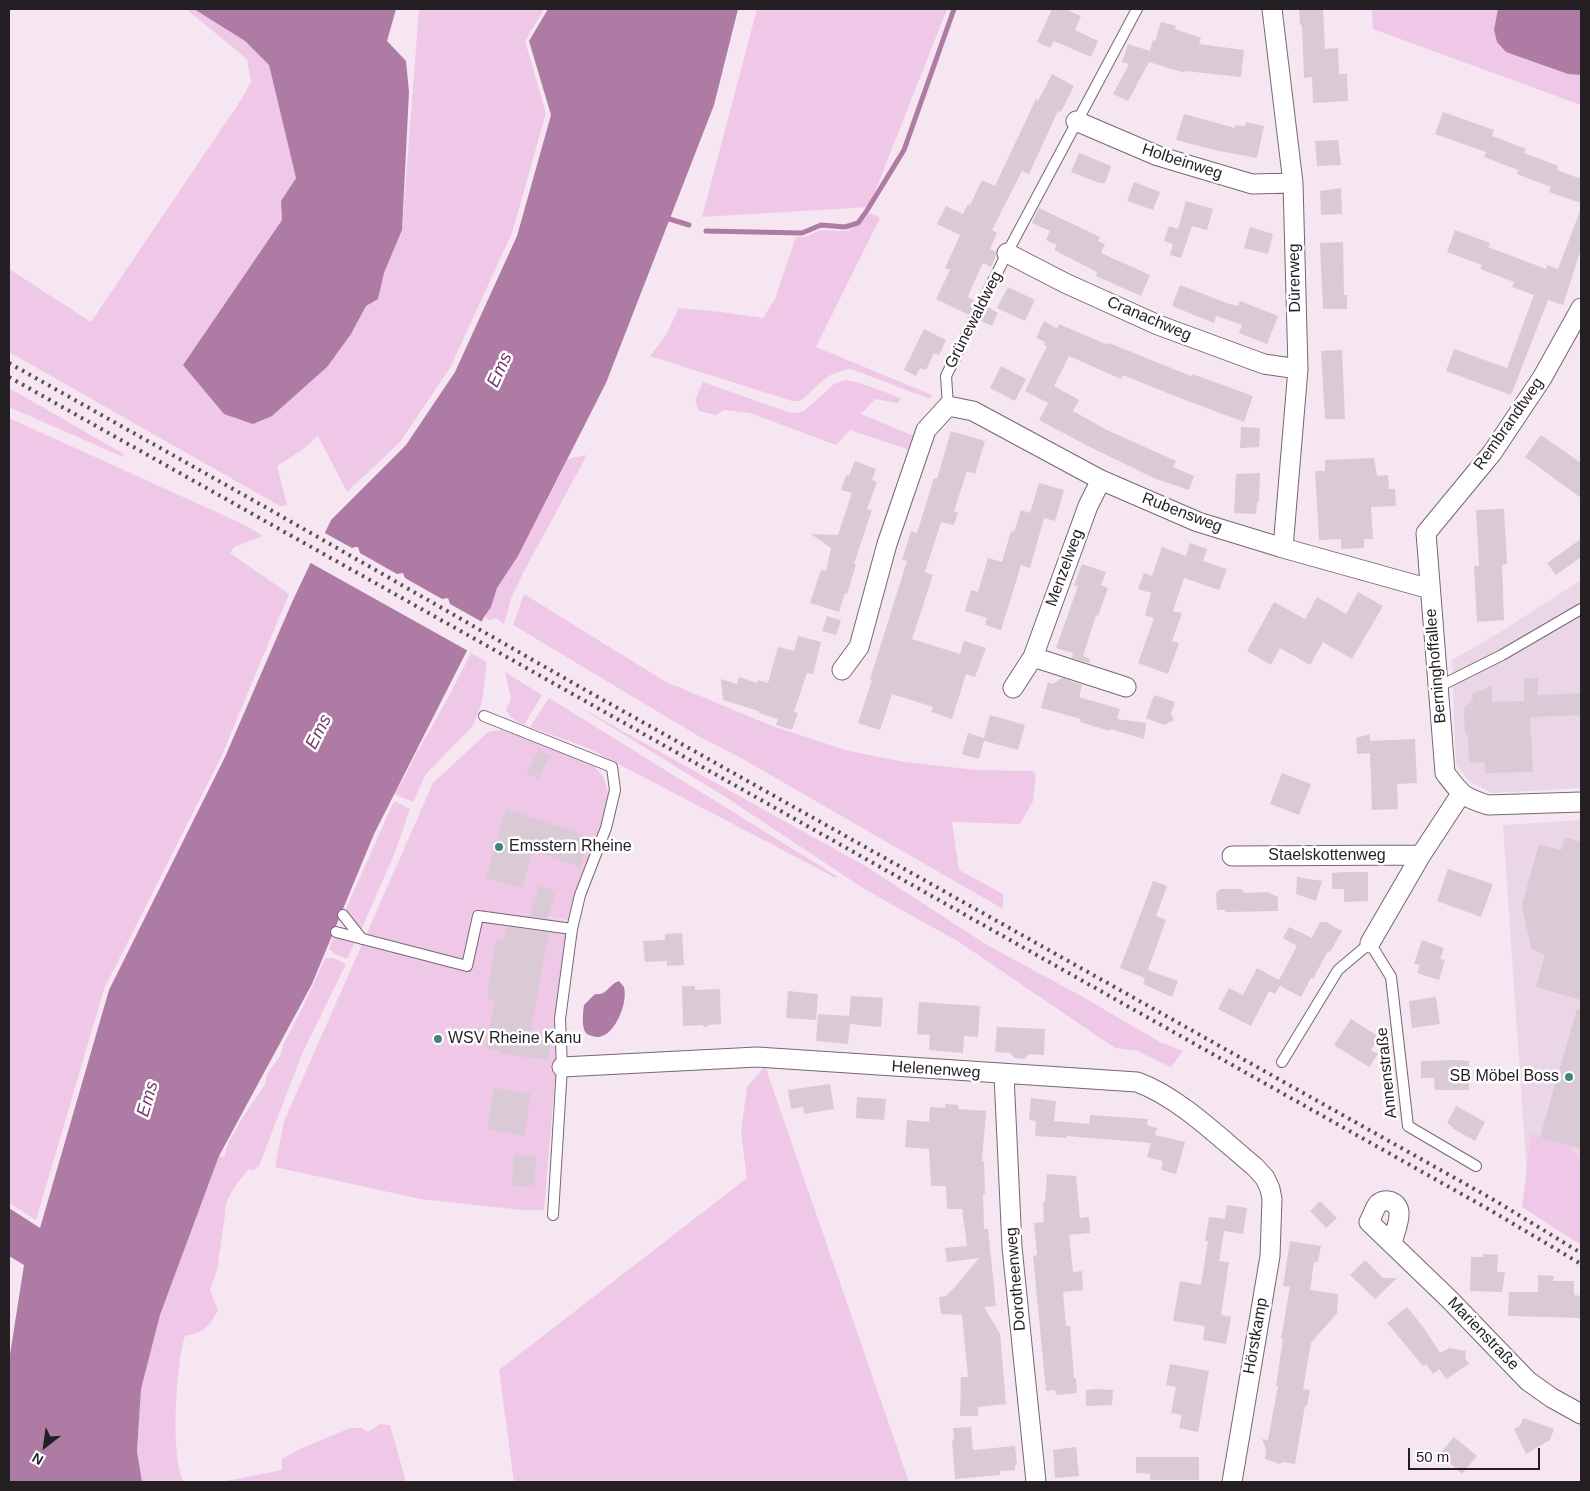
<!DOCTYPE html>
<html>
<head>
<meta charset="utf-8">
<style>
  body { margin:0 }
  #map { position:relative; width:1590px; height:1491px; overflow:hidden; background:#f5e6f2; font-family:Helvetica,sans-serif }
  canvas { display:block }
  .frame { position:absolute; inset:0; border:10px solid #241f23; pointer-events:none }
  .north { position:absolute; left:20px; top:1421px; width:50px; height:50px; -webkit-text-stroke:4px #fff; paint-order:stroke; rotate:210deg; font-size:14px; font-weight:700; line-height:20px; text-align:center; color:#241f23 }
  .north::after { content:''; display:block; margin:auto; width:18px; height:22px; background:#241f23; clip-path:polygon(50% 0,100% 100%,50% 72%,0 100%) }
  .scale { position:absolute; left:1408px; top:1448px; width:132px; height:22px; box-sizing:border-box; border:2px solid #241f23; border-top:0; padding-left:6px; font-size:15px; line-height:18px; white-space:nowrap; color:#241f23; -webkit-text-stroke:4px #fff; paint-order:stroke }
</style>
</head>
<body>
<div id="map">
<canvas width="1590" height="1491"></canvas>
<div class="frame"></div>
<div class="north">N</div>
<div class="scale">50 m</div>
</div>
<script>
const context = document.querySelector('canvas').getContext('2d');
context.lineJoin = 'round';
function fillPath(path, color) {
  context.fillStyle = color;
  context.fill(path, 'evenodd');
}
function strokePath(path, color, width, dash) {
  context.strokeStyle = color;
  context.lineWidth = width;
  context.lineCap = dash ? 'butt' : 'round';
  context.setLineDash(dash || []);
  context.stroke(path);
}
function write(font, color, halo, rows, align = 'center') {
  context.font = font + ' Helvetica,sans-serif';
  context.lineWidth = 5;
  context.setLineDash([]);
  context.textBaseline = 'middle';
  context.strokeStyle = halo;
  context.fillStyle = color;
  for (const [text, x, y, turn = 0] of rows) {
    context.save();
    context.translate(x, y);
    context.rotate((+turn || 0) * Math.PI / 180);
    context.textAlign = isNaN(turn) ? turn : align;
    if (halo) context.strokeText(text, 0, 0);
    context.fillText(text, 0, 0);
    context.restore();
  }
}
const built = new Path2D(`
  M1581,580V788L1493,793L1469,781L1456,765L1452,660L1502,631Z
  M1581,820V1241L1529,1206L1503,825Z`);
const green = new Path2D(`
  M186,9H194L245,41L269,65L296,178L281,201L282,220L183,365L351,334L366,306L378,299L384,273L402,230L419,9H544L525,41L546,113L512,233L450,368L400,442L347,492L318,436L302,450L277,466L287,505L280,506L9,352V269L91,322L241,100L251,82L247,59Z
  M757,9H947L869,207L702,217Z
  M1372,9H1581V105L1373,29Z
  M870,213L880,218L816,347L932,395L930,399L851,369C825,373 821,383 803,399L799,401H792L650,356L666,335L679,308L721,312L763,318L775,299L796,237H805L820,230L847,231L859,225Z
  M845,380L860,383L901,398L898,403L875,399L861,414L914,436L910,450L850,430L836,445L750,413L724,410L716,415L699,411L695,400L703,382L788,412L797,413L804,411L834,384Z
  M9,388L124,454L123,457L9,407Z
  M9,418L245,525L263,536L234,547L230,553L289,594L221,757L104,989L36,1220L9,1203Z
  M587,455L522,575L511,599L504,624L496,618L490,620L484,617L491,607L497,588L518,556L568,459Z
  M524,594L666,682L775,727L849,751L904,762L976,770L1032,771L1036,774L1033,801L1020,824L952,822L959,870L1003,894V909L741,758L700,737L513,625Z
  M471,653L487,662L482,702L473,726L426,774L413,802L394,794C403,781 409,768 416,754C436,721 454,687 471,653Z
  M505,672L542,695L524,725L512,718L506,710L511,699Z
  M549,698L838,877H834L588,748L530,727Z
  M574,704L867,867L987,945L1083,997L1160,1042L1183,1051L1171,1067L1137,1051L1115,1048L959,942L866,890L727,798Z
  M502,730L591,763L603,776L608,792V805L572,921L509,911L572,922L554,1020L557,1057L544,1210H522L420,1199L275,1167L284,1121L433,783L488,732Z
  M394,801L410,809L394,855L361,930L345,911Z
  M335,934L355,942L347,959L334,954L329,949Z
  M325,958H333L346,964L302,1054L259,1166L253,1170L249,1169C238,1182 224,1198 225,1215L217,1270L210,1290L218,1310C209,1327 204,1332 185,1336C176,1362 170,1460 184,1482H142L137,1451L141,1389L160,1315L219,1156L224,1157L229,1141L243,1117L265,1084L267,1074L280,1056L284,1043L304,1005Z
  M765,1066L909,1482H514L499,1370L747,1178L741,1132L747,1087Z
  M1531,1134L1571,1146L1581,1164V1245L1522,1207Z
  M380,1424L390,1425L406,1482H221L282,1470V1459L300,1449L350,1428H362L368,1432Z`);
const water = new Path2D(`
  M194,9H396L387,41L406,61L409,92L402,230L384,273L378,299L366,306L351,334L327,367L272,416L253,424L224,414L183,365L282,220L281,201L296,178L269,65L245,41Z
  M548,9H738L714,105L606,383L518,556L497,588L491,607L484,617L374,834L312,984L219,1156L160,1315L141,1389L137,1451L142,1482H9V1361L24,1265L9,1256V1208L40,1228L109,990L225,757L293,600L331,520L406,445L455,372L517,236L551,115L529,41Z
  M1498,9H1581V75L1568,74L1506,52L1497,42L1494,30Z
  M619,981L624,987C625,992 625,997 624,1002C622,1015 609,1043 592,1036C588,1035 585,1033 584,1029C582,1022 583,1012 584,1005L595,994C607,996 608,985 619,981Z`);
const pier = new Path2D(`
  M323,532L352,548L355,547H358L360,553L397,574L403,573L405,578L442,599L448,598L450,604L484,623L470,652L309,562Z`);
const stream = new Path2D(`
  M663,217L689,225
  M706,231L802,233L821,225L845,227L858,223L866,212L904,150L954,9`);
const building = new Path2D(`
  M1052,9H1065L1081,16L1075,30L1098,41L1091,57L1054,41L1050,48L1037,42Z
  M1299,9H1323L1325,49L1338,48L1339,74H1347L1348,101L1313,103L1312,77L1304,78L1302,25H1300Z
  M1161,22L1176,26L1175,29L1201,38L1199,44L1244,50L1241,77L1185,71V73L1149,62L1128,101L1113,94L1129,64L1122,62L1128,44L1150,51L1153,40L1155,41Z
  M1052,74L1074,86L1061,112L1058,111L1029,174L1022,171L992,230L997,233L990,249L996,252V255L991,267L983,263L970,291L968,297L975,301L969,315L936,299L950,270L945,268L960,235L937,224L946,206L963,214L968,204L970,205L982,180L995,186L1036,99L1038,101Z
  M1443,112L1494,130L1492,136L1526,149L1524,153L1558,166L1557,170L1581,179V203L1549,192L1551,187L1517,174L1518,170L1484,157L1486,152L1435,134Z
  M1184,114L1235,128V125L1245,126L1246,122L1264,126L1257,158L1214,150L1176,140Z
  M1338,140L1341,165L1317,166L1315,141Z
  M1079,153L1111,166L1105,183H1099L1071,172Z
  M1134,182L1160,192L1153,210L1127,201Z
  M1341,188L1342,214L1321,215L1320,191Z
  M1186,201L1213,209L1207,230L1192,226L1181,258L1170,255L1173,244L1164,241L1169,226L1178,229Z
  M1039,208L1100,237L1098,241L1105,244L1101,253L1150,275L1141,296L1096,276L1097,272L1054,250L1057,245L1046,240L1050,231L1032,223Z
  M1580,211L1581,212V249L1563,305L1548,300L1511,395L1446,371L1454,349L1507,368L1534,295L1512,287L1514,282L1480,269L1482,265L1447,252L1455,230L1490,243L1488,247L1546,269L1547,265L1558,269Z
  M1250,227L1273,234L1268,254L1244,248Z
  M1343,242L1344,295H1347V309H1323L1320,243Z
  M1180,285L1229,304L1238,306L1240,301L1278,316L1267,344L1239,333L1242,325L1216,316L1214,323L1172,306Z
  M1008,287L1035,300L1025,321L997,308Z
  M988,307L998,313L992,326L981,321Z
  M1044,321L1057,329L1059,324L1108,345L1109,343L1191,376L1192,374L1253,396L1244,422L1177,397L1123,375L1121,379L1069,356L1054,386L1079,400L1073,411L1107,430L1176,461L1173,467L1194,476L1189,490L1156,479L1088,446L1039,420L1048,403L1025,391L1047,346L1044,345L1045,342L1036,338Z
  M924,329L946,340L939,355L934,353L926,370L920,368L916,376L904,370Z
  M1342,350L1345,419H1325L1321,351Z
  M1001,366L1026,379L1015,401L990,388Z
  M1241,427L1260,428L1259,447L1240,448Z
  M951,431L985,441L975,474L967,471L954,511L958,513L954,525L941,522L925,572L933,575L912,639L960,654L964,641L986,648L975,677L966,674L952,719L931,712L933,707L892,694L880,730L858,723L872,680L870,679L907,561L902,560L911,531L917,533L934,478L937,479Z
  M1541,435L1581,463V498L1525,457Z
  M1374,458L1377,476L1388,475L1389,489H1395L1396,506L1371,507L1373,539H1364V548L1341,549V539L1319,540L1315,471H1325V460Z
  M855,461L876,469L872,480L877,482L867,509L872,510L854,564L856,565L847,594L845,593L839,612L810,603L821,570L826,571L831,548L811,534L838,535L852,493L841,490L846,475L849,476Z
  M1260,473L1259,502H1257L1256,514L1234,513L1236,474Z
  M1039,483L1064,490L1055,521L1044,518L1030,568L1021,565L1001,630L985,625L987,618L965,611L971,590L978,592L988,558L1002,562L1011,531L1014,532L1021,510L1030,513Z
  M1504,509L1507,564L1502,565L1504,620L1477,622L1474,566H1479L1476,510Z
  M1581,539V557L1556,575L1547,563Z
  M1190,543L1207,549L1203,561L1227,569L1219,590L1184,578L1173,611L1182,613L1172,641L1179,643L1168,674L1138,663L1154,618L1145,615L1151,593L1138,589L1144,573L1152,576L1162,547L1186,556Z
  M1082,564L1106,572L1101,585L1108,588L1098,616L1096,615L1083,656L1090,659L1089,663L1072,658L1073,653L1056,648L1078,586L1074,585Z
  M1358,592L1383,606L1352,659L1323,642L1310,665L1280,648L1271,665L1247,651L1274,602L1305,619L1317,597L1346,614Z
  M827,616L841,620L836,635L822,631Z
  M798,636L821,642L813,674L807,673L794,712L798,713L792,730L776,725L778,719L759,713V711L723,700L721,679L737,684L739,677L757,683L758,680L768,683L778,647L794,651Z
  M1062,678L1082,685L1079,697L1120,709L1117,719L1146,723L1144,739L1111,729L1108,731L1103,729L1080,722L1081,719L1041,708L1048,682L1053,684Z
  M1538,678V695L1581,693V715L1530,717L1533,772L1485,773V762L1469,763L1468,735H1465L1464,708L1473,699L1472,694L1492,686V702L1524,701V679Z
  M1154,695L1175,702L1171,714L1174,720L1164,725L1146,718Z
  M990,715L1025,725L1018,750L984,741L979,759L962,754L968,733L984,738Z
  M1370,734V741L1415,739L1417,783L1397,784L1398,809L1372,810L1370,753L1357,754L1356,738Z
  M539,750L550,756L538,779L526,773Z
  M1282,773L1311,784L1299,815L1270,804Z
  M506,809L590,837L580,867L533,851L522,888L486,878Z
  M1565,837L1581,842V1000L1536,987L1545,954L1531,949L1522,905L1539,844L1561,850Z
  M1448,869L1493,884L1481,917L1437,901Z
  M1343,872H1368V901L1344,902V889H1332V873Z
  M1297,877L1322,881L1316,901L1296,894Z
  M1153,881L1167,886L1156,916L1166,920L1145,978L1120,968Z
  M540,886L556,891L547,919L530,916Z
  M1220,889H1241L1245,893L1267,892L1278,897V911L1225,912V910H1217L1216,893Z
  M1320,922H1326L1342,931L1330,952L1328,951L1313,979L1311,978L1301,997L1280,986L1275,994L1269,991L1251,1026L1218,1009L1229,988L1243,995L1257,968L1279,980L1297,946L1283,938L1289,927L1312,938Z
  M507,927L549,933L529,1038L551,1041L548,1060L501,1054L502,1051L486,1048L495,1000L487,999L496,940L504,941Z
  M682,933L684,965L667,966V961L645,962L643,941L665,940V934Z
  M1422,940L1444,948L1440,959L1445,960L1439,980L1417,973L1420,965L1414,964Z
  M1148,970L1178,981L1172,997L1143,984Z
  M682,986H695V990L720,989L721,1024L708,1025L706,1028L702,1025L683,1026Z
  M788,991L818,994L816,1020L786,1018Z
  M851,996L883,998L881,1027L850,1024L848,1044L816,1041L818,1014L849,1016Z
  M1436,997L1440,1024L1412,1028L1409,1001Z
  M919,1002L980,1006L978,1037L964,1036L963,1053L929,1050L930,1035L917,1034Z
  M1577,1009H1581V1149L1540,1137Z
  M1351,1019L1379,1037L1371,1050L1378,1054L1369,1067L1334,1045Z
  M997,1027L1045,1029L1044,1055L1029,1054L1024,1059L1015,1058L1010,1053L995,1052Z
  M1457,1060L1469,1061V1090H1435L1434,1078H1421V1061Z
  M830,1084L834,1109L804,1114L803,1107L791,1109L788,1090Z
  M494,1088L531,1094L524,1136L487,1129Z
  M857,1097L886,1099L884,1120L856,1118Z
  M1031,1098L1056,1101L1054,1121L1089,1124L1090,1115L1148,1119L1147,1125L1157,1128L1155,1135L1185,1142L1176,1174L1161,1170L1163,1161L1147,1157L1151,1143L1067,1136V1138L1035,1136L1036,1121L1029,1120Z
  M945,1104L958,1105V1109L986,1111L982,1161H984L985,1194H983L984,1229H988L996,1306L984,1307L1000,1334L1006,1404L978,1407V1416H960L961,1377H968L962,1315L941,1314L939,1297L946,1296L955,1287L979,1258L947,1262L945,1248L967,1246L962,1209H947L946,1186H931L929,1149L905,1147L907,1120L929,1122L930,1107L945,1108Z
  M1456,1106L1485,1122L1475,1141L1452,1128L1453,1127L1447,1123Z
  M514,1155L536,1157L534,1187L512,1186Z
  M1047,1174L1076,1176L1080,1218L1089,1217L1090,1233L1069,1235L1073,1272L1082,1271L1083,1290L1063,1292L1066,1326H1070L1074,1378H1076L1077,1393L1056,1395L1055,1390L1046,1391L1033,1256L1037,1255L1034,1223L1044,1222L1043,1202H1045Z
  M1320,1201L1337,1218L1326,1228L1310,1211Z
  M1227,1205L1247,1208L1243,1234L1224,1231L1219,1261L1229,1262L1221,1315L1231,1317L1226,1344L1203,1340L1205,1326L1173,1321L1180,1281L1201,1285L1208,1241H1205L1209,1217L1225,1219Z
  M1290,1241L1321,1246L1318,1262H1314L1310,1290L1338,1294L1337,1313L1311,1343L1303,1389L1310,1390L1307,1406H1305L1295,1464L1283,1462L1280,1464L1265,1459L1266,1449L1262,1439L1268,1440L1278,1386H1276L1283,1339H1281L1290,1287L1283,1286Z
  M1483,1254L1498,1255L1497,1272H1505L1502,1292L1470,1291L1471,1257H1483Z
  M1365,1260L1383,1278H1397L1375,1299L1350,1275Z
  M1538,1275L1554,1276L1553,1281H1574V1295L1581,1296V1318L1508,1316L1509,1292H1538Z
  M1407,1307L1424,1328L1440,1353L1449,1348L1466,1351L1465,1358L1469,1364L1446,1379L1439,1369L1433,1374L1426,1364L1423,1366L1387,1323Z
  M1170,1364L1209,1371L1198,1432L1179,1428L1182,1415L1171,1413L1176,1387L1166,1385Z
  M1096,1389L1113,1390L1112,1405L1086,1406V1390Z
  M1523,1418L1554,1429L1550,1440L1526,1454L1514,1429L1520,1426Z
  M971,1427L973,1450L1015,1446L1017,1464L1015,1465V1470L1000,1471V1475L955,1479L952,1440H954L953,1428Z
  M1454,1437L1477,1456L1462,1474L1440,1454Z
  M1076,1447L1079,1476L1055,1478L1053,1450Z
  M1136,1457H1199V1480H1150V1474L1136,1473Z`);
const lane = new Path2D(`
  M948,406L946,376L1007,253L1137,9
  M1438,687L1502,655L1581,609
  M484,716L612,767L615,790L606,828L580,895L572,929L560,1019L562,1067L553,1215
  M343,915L362,939
  M336,932L467,966L478,916L572,929
  M1282,1062L1338,970L1370,943L1391,977L1408,1126L1476,1166`);
const street = new Path2D(`
  M1272,9L1293,183L1298,369L1283,548
  M1076,121L1158,156L1252,184L1293,183
  M1007,253L1065,283L1158,325L1264,364L1298,369
  M1581,308L1542,378L1492,453L1426,533L1445,773C1461,794 1462,797 1488,805L1581,802
  M1033,657L1126,687
  M842,670L859,647L887,544L926,430L948,406L973,411L1101,480L1198,522L1283,548L1430,589
  M1013,688L1033,657L1088,506L1101,480
  M1232,856L1421,855
  M1370,943L1421,855L1461,794
  M562,1067L757,1057L1137,1082C1179,1097 1221,1139 1255,1167L1265,1178L1270,1189L1272,1199L1270,1256L1232,1482
  M1004,1075L1012,1247L1036,1482
  M1392,1243C1394,1234 1400,1222 1399,1212C1398,1202 1386,1197 1378,1204C1374,1209 1372,1217 1369,1222L1449,1299L1528,1381L1552,1398L1581,1414`);
const rail = new Path2D(`
  M9,363L274,512L573,683L1494,1200L1581,1253
  M9,377L1490,1210L1581,1264`);
const markers = [
  [499,847,5,"#3f847b"],
  [438,1039,5,"#3f847b"],
  [1569,1077,5,"#3f847b"]
];
const streetNames = [
  ["Holbeinweg",1182,162,18],
  ["Dürerweg",1295,278,-91],
  ["Cranachweg",1149,319,23],
  ["Grünewaldweg",974,320,-63],
  ["Rembrandtweg",1509,424,-55],
  ["Rubensweg",1182,513,21],
  ["Menzelweg",1065,568,-70],
  ["Berninghoffallee",1436,666,-95],
  ["Staelskottenweg",1327,856],
  ["Helenenweg",936,1070,4],
  ["Annenstraße",1387,1073,-96],
  ["Dorotheenweg",1016,1279,-95],
  ["Marienstraße",1483,1334,46],
  ["Hörstkamp",1256,1336,-80]
];
const poiNames = [
  ["Emsstern Rheine",509,847],
  ["WSV Rheine Kanu",448,1039],
  ["SB Möbel Boss",1559,1077,"right"]
];
const waterNames = [
  ["Ems",500,370,-65],
  ["Ems",319,732,-63],
  ["Ems",148,1099,-74]
];
fillPath(built, '#ebd6e7');
fillPath(green, '#efc8e7');
fillPath(water, '#ae7ba4');
fillPath(pier, '#f5e6f2');
strokePath(stream, '#ae7ba4', 5);
fillPath(building, '#d9cad6');
strokePath(lane, '#756872', 12);
strokePath(street, '#756872', 21);
strokePath(lane, '#fff', 10);
strokePath(street, '#fff', 19);
strokePath(rail, '#585056', 4, [2.5, 5]);
for (const [x, y, r, color] of markers) {
  const dot = new Path2D();
  dot.arc(x, y, r, 0, 2 * Math.PI);
  context.fillStyle = color;
  context.fill(dot);
  strokePath(dot, '#fff', 2);
}
write('16px', '#241f23', '#fff', streetNames);
write('16px', '#241f23', '#fff', poiNames, 'left');
write('italic 18px', '#78386f', '#fff', waterNames);
</script>
</body>
</html>
